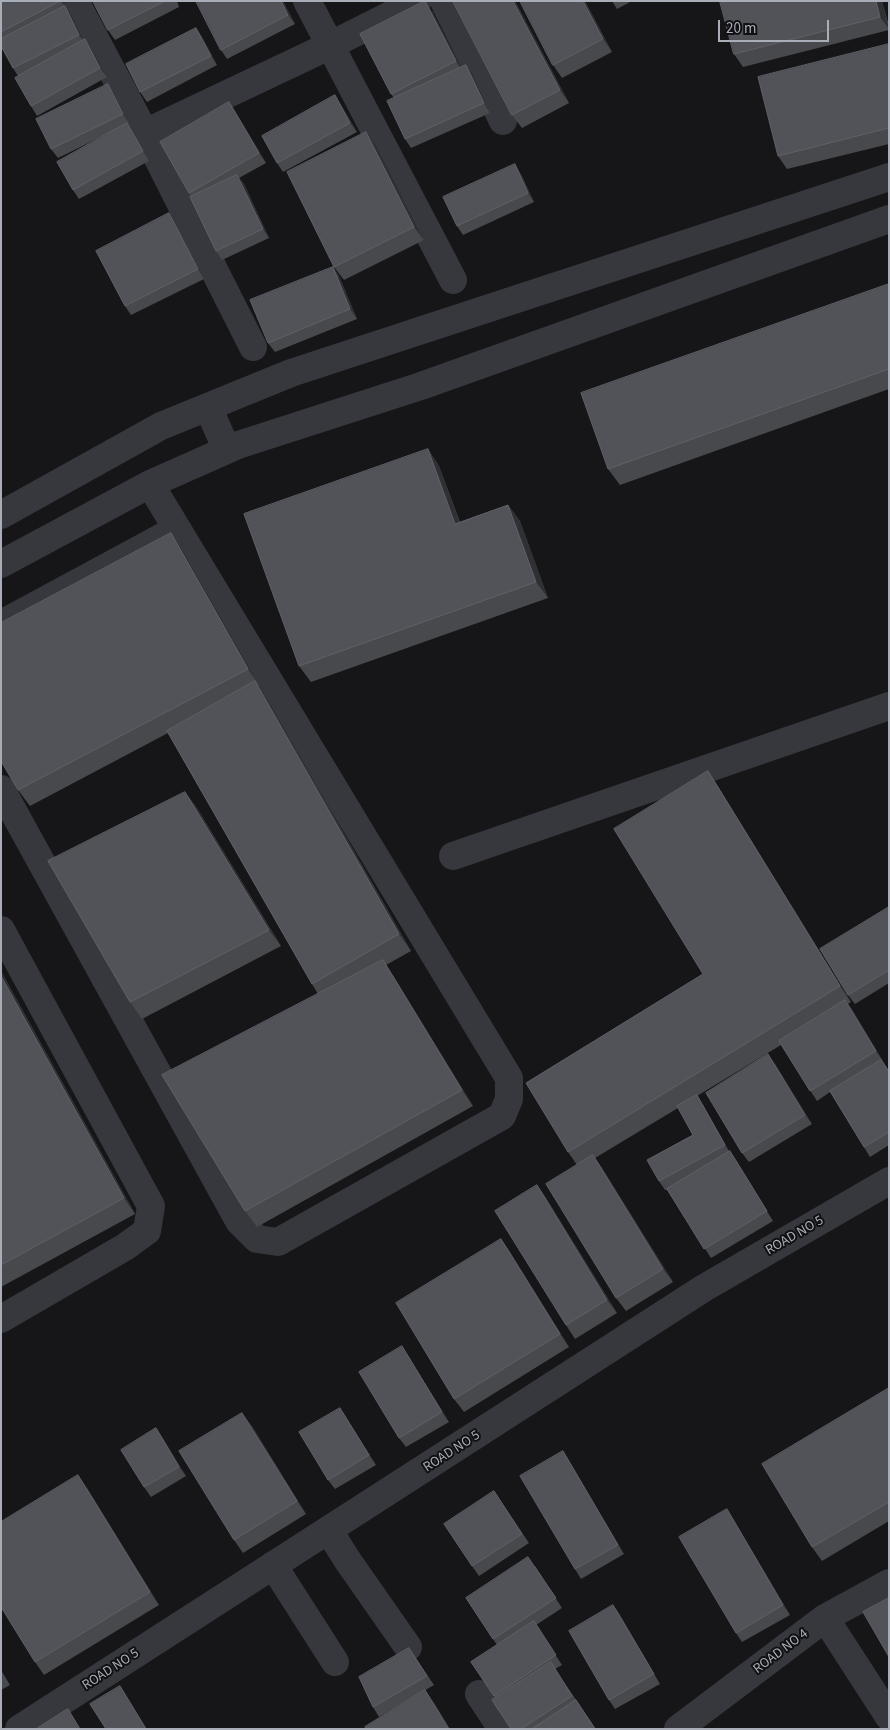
<!DOCTYPE html>
<html>
<head>
<meta charset="utf-8">
<style>
  body { margin:0 }
  #map { position:relative; width:890px; height:1730px; overflow:hidden; background:#161618; font-family:"Source Sans 3",sans-serif }
  canvas { display:block }
  .frame { position:absolute; inset:0; border:2px solid #a8adb8; pointer-events:none }
  .scale { position:absolute; left:718px; top:20px; width:111px; height:22px; box-sizing:border-box; border:2px solid #a8adb8; border-top:0; padding-left:6px; font-size:15px; line-height:18px; white-space:nowrap; color:#a8adb8; -webkit-text-stroke:4px #111113; paint-order:stroke }
</style>
</head>
<body>
<div id="map">
<canvas width="890" height="1730"></canvas>
<div class="frame"></div>
<div class="scale">20 m</div>
</div>
<script>
const context = document.querySelector('canvas').getContext('2d');
context.lineJoin = 'round';
function strokePath(path, color, width, dash) {
  context.strokeStyle = color;
  context.lineWidth = width;
  context.lineCap = dash ? 'butt' : 'round';
  context.setLineDash(dash || []);
  context.stroke(path);
}
function fillPath(path, color) {
  context.fillStyle = color;
  context.fill(path, 'evenodd');
}
function write(font, color, halo, rows, align = 'center') {
  context.font = font + ' "Source Sans 3",sans-serif';
  context.lineWidth = 4;
  context.setLineDash([]);
  context.textBaseline = 'middle';
  context.strokeStyle = halo;
  context.fillStyle = color;
  for (const [text, x, y, turn = 0] of rows) {
    context.save();
    context.translate(x, y);
    context.rotate((+turn || 0) * Math.PI / 180);
    context.textAlign = isNaN(turn) ? turn : align;
    if (halo) context.strokeText(text, 0, 0);
    context.fillText(text, 0, 0);
    context.restore();
  }
}
const minor = new Path2D(`
  M75,1L145,133L331,45L418,1
  M307,1L453,280
  M444,1L503,121
  M145,133L253,347
  M208,407L227,450
  M1,515L161,426L291,373L889,177
  M1,564L150,484L238,445L421,386L889,219
  M1,624L177,529
  M1,789L239,1221L257,1239L278,1242L502,1116L509,1099V1078L150,484
  M453,856L889,706
  M1,930L151,1206L147,1231L125,1247L1,1319
  M329,1531L348,1561L408,1647
  M273,1565L335,1662
  M825,1618L889,1717
  M479,1694L502,1729
  M19,1729L704,1288L889,1181
  M678,1729L825,1618L889,1583`);
const wall = new Path2D(`
  M1,1H63L72,16L84,40L91,48L107,77L37,116L31,106L18,76L13,68L1,46Z
  M93,1H177L179,7L115,40L108,30Z
  M283,1L295,24L227,59L221,50Z
  M515,1L569,103L522,128L512,115Z
  M585,1L612,52L562,78L553,65Z
  M612,1H632L617,9Z
  M882,1L889,26V30L743,67L734,54Z
  M432,11L461,68L473,75L490,113L411,148L405,139L394,98L391,94Z
  M196,28L202,37L217,65L147,102L140,92Z
  M889,44V144L787,169L778,156Z
  M114,94L129,123L127,124L133,132L149,161L79,199L73,190L107,134L58,158L51,149Z
  M335,95L341,105L357,132L283,172L277,163Z
  M229,102L235,111L266,163L239,178L244,184L269,238L222,260L216,251L189,193Z
  M366,132L376,145L424,240L344,280L334,267Z
  M521,174L534,202L463,235L457,226Z
  M169,213L175,223L204,279L131,315L125,306Z
  M333,267L339,276L357,319L275,352L268,343Z
  M889,284V389L620,485L608,469Z
  M428,449L439,466L460,522L508,505L520,521L548,598L311,682L299,666Z
  M171,533L182,549L259,685L258,686L267,698L411,951L386,965L394,977L473,1106L257,1227L245,1211L318,994L312,984L168,733L30,806L18,790Z
  M708,771L719,788L851,1002L848,1004L889,1071V1145L870,1157L830,1092L817,1101L781,1045L697,1096L703,1105L729,1151L736,1160L773,1221L711,1258L667,1190H665L659,1181L693,1135L678,1108L595,1158L602,1168L673,1282L626,1311L616,1298L577,1165L568,1152L703,974Z
  M185,792L197,808L281,946L142,1019L130,1002Z
  M889,907V983L855,1004L848,995Z
  M1,971L135,1214L1,1287Z
  M775,1064L812,1124L749,1162L742,1153Z
  M537,1185L546,1198L617,1313L575,1339L566,1325Z
  M501,1239L510,1252L569,1347L464,1412L454,1399Z
  M408,1356L449,1422L406,1447L399,1438Z
  M889,1388V1521L822,1561L812,1547Z
  M340,1408L376,1465L335,1489L328,1480Z
  M252,1426L306,1514L243,1553L234,1540Z
  M156,1428L186,1476L151,1497L144,1487Z
  M563,1451L569,1461L624,1554L581,1579L575,1569Z
  M87,1488L159,1605L44,1675L35,1662Z
  M494,1491L529,1543L479,1576L472,1566Z
  M733,1519L790,1615L742,1642L736,1633Z
  M535,1566L562,1608L536,1625L562,1665L555,1669L596,1729H511L495,1698L471,1662L497,1645L466,1598Z
  M613,1605L620,1615L660,1684L615,1709L609,1700Z
  M409,1648L434,1685L379,1717L373,1707Z
  M1,1670L10,1685L1,1690Z`);
const shadedWall = new Path2D(`
  M61,1H63L72,16L86,44L79,35L66,8Z
  M281,1H283L295,24L288,15Z
  M425,1L432,11L462,70L456,61Z
  M513,1H515L569,103L560,90Z
  M583,1H585L612,52L603,39Z
  M876,1H882L889,29L880,17Z
  M196,28L202,37L217,65L211,56Z
  M85,39L91,48L107,77L100,68Z
  M466,65L473,75L490,113L484,103Z
  M108,84L114,94L129,123L123,114Z
  M335,95L341,105L357,132L350,123Z
  M229,102L235,111L266,163L259,153Z
  M127,123L133,132L149,161L143,151Z
  M366,132L376,145L424,240L414,227Z
  M515,164L521,174L534,202L528,193Z
  M237,175L244,184L269,238L263,229Z
  M169,213L175,223L204,279L198,269Z
  M333,267L339,276L357,319L350,309Z
  M428,449L439,466L466,540L455,524Z
  M508,505L520,521L548,598L536,582Z
  M171,533L182,549L259,685L248,669Z
  M255,681L267,698L411,951L399,934Z
  M708,771L719,788L851,1002L840,986Z
  M185,792L197,808L281,946L269,930Z
  M383,960L394,977L473,1106L462,1090Z
  M1,971L135,1214L124,1198L1,976Z
  M845,1000L852,1009L883,1061L876,1051Z
  M768,1054L775,1064L812,1124L805,1115Z
  M697,1095L703,1105L731,1154L725,1145Z
  M593,1155L602,1168L673,1282L663,1269Z
  M537,1185L546,1198L617,1313L607,1300Z
  M501,1239L510,1252L569,1347L560,1334Z
  M402,1346L408,1356L449,1422L442,1412Z
  M340,1408L346,1417L376,1465L369,1455Z
  M242,1413L252,1426L306,1514L297,1501Z
  M156,1428L163,1438L186,1476L179,1467Z
  M563,1451L569,1461L624,1554L618,1545Z
  M78,1475L87,1488L159,1605L150,1592Z
  M727,1509L733,1519L790,1615L783,1605Z
  M613,1605L620,1615L660,1684L654,1674Z
  M120,1686L126,1695L147,1729H146Z
  M425,1690L435,1704L450,1729H449Z`);
const building = new Path2D(`
  M1,1H60L1,32Z
  M93,1H165L108,30Z
  M196,1H281L288,15L221,50Z
  M425,1L456,61L391,94L360,34Z
  M453,1H513L560,90L512,115Z
  M520,1H583L603,39L553,65Z
  M720,1H876L880,17L734,54Z
  M65,6L79,35L13,68L1,46V39Z
  M196,28L211,56L140,92L126,64Z
  M85,39L100,68L31,106L15,78Z
  M889,44V128L778,156L758,77Z
  M466,65L484,103L405,139L387,101Z
  M108,84L123,114L51,149L36,119Z
  M335,95L350,123L277,163L262,136Z
  M229,102L259,153L189,193L160,142Z
  M127,123L143,151L73,190L57,162Z
  M366,132L414,227L334,267L287,172Z
  M515,164L528,193L457,226L443,197Z
  M237,175L263,229L216,251L190,197Z
  M169,213L198,269L125,306L96,251Z
  M333,267L350,309L268,343L250,300Z
  M889,284V369L608,469L581,393Z
  M428,449L455,524L508,505L536,582L299,666L244,514Z
  M171,533L248,669L18,790L1,761V623Z
  M255,681L399,934L312,984L167,731Z
  M708,771L840,986L568,1152L526,1083L703,974L614,829Z
  M185,792L269,930L130,1002L48,861Z
  M889,907V970L848,995L820,949Z
  M383,960L462,1090L245,1211L162,1075Z
  M1,976L124,1198L1,1265Z
  M845,1000L876,1051L810,1091L779,1041Z
  M768,1054L805,1115L742,1153L706,1093Z
  M881,1060L889,1072V1132L864,1147L830,1091Z
  M697,1095L725,1145L659,1181L647,1160L693,1135L677,1106Z
  M730,1151L767,1211L704,1249L667,1189Z
  M593,1155L663,1269L616,1298L546,1184Z
  M537,1185L607,1300L566,1325L495,1211Z
  M501,1239L560,1334L454,1399L396,1303Z
  M402,1346L442,1412L399,1438L359,1372Z
  M889,1388V1502L812,1547L762,1464Z
  M340,1408L369,1455L328,1480L299,1432Z
  M242,1413L297,1501L234,1540L179,1451Z
  M156,1428L179,1467L144,1487L121,1450Z
  M563,1451L618,1545L575,1569L520,1476Z
  M78,1475L150,1592L35,1662L1,1607V1522Z
  M494,1491L522,1534L472,1566L444,1524Z
  M727,1509L783,1605L736,1633L679,1537Z
  M528,1557L556,1598L493,1639L466,1598Z
  M889,1598V1657L863,1612Z
  M613,1605L654,1674L609,1700L569,1631Z
  M534,1621L556,1655L494,1696L471,1662Z
  M409,1648L427,1676L373,1707L359,1677Z
  M551,1662L572,1696L521,1729H511L492,1700Z
  M120,1686L146,1729H106L90,1704Z
  M425,1690L449,1729H366L365,1727Z
  M576,1700L595,1729H532Z
  M68,1709L80,1729H39L38,1728Z`);
const streetNames = [
  ["ROAD NO 5",795,1236,-30],
  ["ROAD NO 5",452,1452,-33],
  ["ROAD NO 4",781,1652,-37],
  ["ROAD NO 5",111,1670,-33]
];
strokePath(minor, '#37383d', 28);
fillPath(wall, '#47494d');
fillPath(shadedWall, '#2f3033');
fillPath(building, '#525359');
strokePath(building, '#5f6168', 1);
write('14px', '#a8adb8', '#111113', streetNames);
</script>
</body>
</html>
